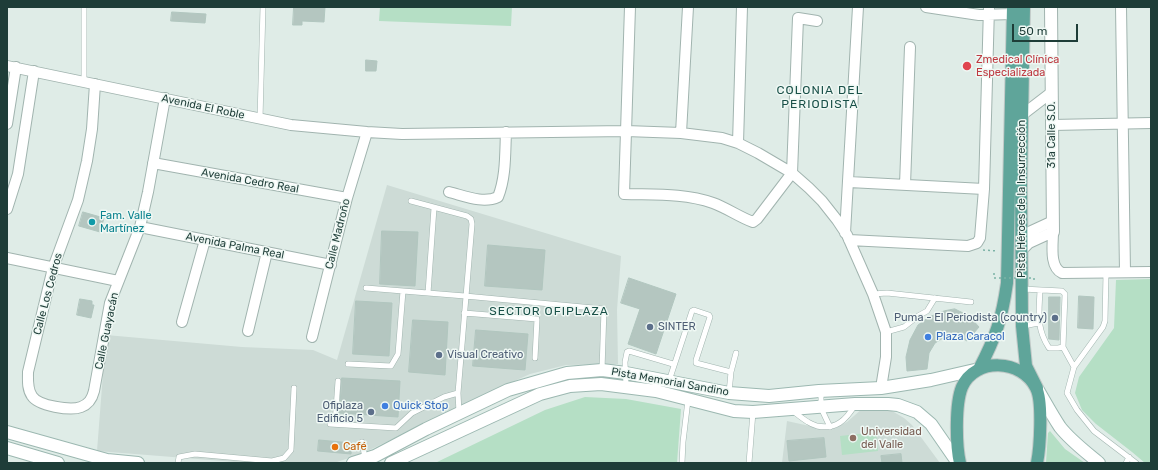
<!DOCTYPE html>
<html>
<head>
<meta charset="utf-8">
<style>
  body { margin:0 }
  #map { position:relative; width:1158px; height:470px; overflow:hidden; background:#dfece7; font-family:Rubik,sans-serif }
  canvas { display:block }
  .frame { position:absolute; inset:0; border:8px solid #1e3d38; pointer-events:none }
  .scale { position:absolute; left:1012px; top:24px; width:66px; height:18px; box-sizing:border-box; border:2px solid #1e3d38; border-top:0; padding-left:5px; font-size:12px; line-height:14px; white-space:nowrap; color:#1e3d38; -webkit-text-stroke:3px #eff8f4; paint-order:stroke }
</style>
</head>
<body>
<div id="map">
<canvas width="1158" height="470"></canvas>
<div class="frame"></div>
<div class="scale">50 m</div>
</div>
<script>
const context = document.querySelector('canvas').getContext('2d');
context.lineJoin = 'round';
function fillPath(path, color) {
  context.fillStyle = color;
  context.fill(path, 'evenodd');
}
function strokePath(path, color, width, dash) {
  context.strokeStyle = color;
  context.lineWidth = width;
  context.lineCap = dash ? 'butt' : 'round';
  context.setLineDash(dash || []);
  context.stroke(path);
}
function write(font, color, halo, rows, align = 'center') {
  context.font = font + ' Rubik,sans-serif';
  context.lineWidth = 3;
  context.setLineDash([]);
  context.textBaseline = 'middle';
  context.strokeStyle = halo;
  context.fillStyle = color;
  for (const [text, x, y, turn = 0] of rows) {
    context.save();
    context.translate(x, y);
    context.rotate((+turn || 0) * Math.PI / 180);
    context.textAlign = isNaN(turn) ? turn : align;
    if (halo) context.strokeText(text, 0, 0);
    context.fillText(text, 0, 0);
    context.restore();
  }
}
const built = new Path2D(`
  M387,185L621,256L617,310L618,364L566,365L530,374L466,403L448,413L361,454L334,463H248L97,451L106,335L242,347L313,350L337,360Z
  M863,408H885L892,411L904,418L912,425L940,463H782L787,421L814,427L832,428L839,426L847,422Z`);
const green = new Path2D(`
  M380,7H512L511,26L379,21Z
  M1151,279V463H1145L1132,452L1096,424L1082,410L1075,393L1079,377L1114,328L1116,280Z
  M585,397L626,399L681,409L677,463H435L545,410Z
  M1050,431L1065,449L1085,463H1046L1048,433Z
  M876,432L878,451L842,455L840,436Z`);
const building = new Path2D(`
  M294,7H325L324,22L302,21V25H293Z
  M172,12L206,14L205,23L171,21Z
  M366,60L377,61L376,71H366Z
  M83,212L104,218L100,232L79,226Z
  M382,231L418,232L415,286L380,284Z
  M488,245L545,250L542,290L485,286Z
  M629,278L676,294L656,354L628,344L640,309L621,303Z
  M1079,296L1094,297L1093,329L1078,328Z
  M1049,297H1060L1059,340L1049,339Z
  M80,299L92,301V305H94L91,318L77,315Z
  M356,301L392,303L389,356L353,354Z
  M955,309L969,316L979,327L967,341L956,334L948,335L935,343L929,353L927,369L907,371L906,357L910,340L918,325L929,317L944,311Z
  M413,320L448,322L445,375L409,372Z
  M476,330L528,334L525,370L473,366Z
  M342,378L400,381L398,417L340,413Z
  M824,438L826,457L789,461L787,441Z
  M319,440L352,443L351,454L318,451Z
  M901,454L902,463H882L881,456Z`);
const path = new Path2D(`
  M983,250L997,251
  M994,273V278
  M1034,278V282`);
const service = new Path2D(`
  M84,82V7
  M260,119L263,7
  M411,201L467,216L471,219L472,224L458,393L459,413
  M1106,273L1105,321L1103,327L1074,367L1067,393L1077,410L1094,431L1136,463
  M366,288L465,296L604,309L602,370
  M1022,289L1062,291L1065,294L1063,347
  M1040,290C1039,313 1036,328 1049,348H1058L1063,347L1074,367
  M428,293L434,208
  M873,294L887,293L971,302
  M464,313L537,319L535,358
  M1023,326L1039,323
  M886,332L904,327L918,316L927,311L935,298
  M348,364L391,366L398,354L403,291
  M669,381L692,311L694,310L709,315L710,317L696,360V363L731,372
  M626,386L625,362L627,352L629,351L673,364
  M821,391V408L830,427
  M729,393L731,372L736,353
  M793,411C798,415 803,419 808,422C811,424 814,425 817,426C836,430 846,420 855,405
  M330,424L396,428L412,413L444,397L458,393
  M335,424L338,381
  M362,442L365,458
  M178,463L179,457L195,454L272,461L284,458L291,450L294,388
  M682,463L683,442L688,400
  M749,463L753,412
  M1126,463L1129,457`);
const minor = new Path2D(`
  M630,7L624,194C654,195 684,193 713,203C727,208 739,217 753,222L757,219L792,173L798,18L817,21
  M926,7L979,15L1013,14
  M1121,7L1125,272
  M7,66L291,125L367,132L402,134L626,131L681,133L722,138L738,143L758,153L792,173L809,188L822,201L837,220L847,235L873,294L886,332V357L881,388
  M95,84L92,129L87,161L78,200L53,268L28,372C28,380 27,389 32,396C38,406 71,411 81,407C89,404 92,399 94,391L110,303L140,227L148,192L165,98
  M1022,115L1052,92
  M7,124L16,67
  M1052,125L1151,123
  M681,133L688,7
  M738,143L742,7
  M153,163L347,198
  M849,182L984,189
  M905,185L910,47
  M449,192C465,196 483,204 498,197C506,177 505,154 506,132
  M7,209L18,174L34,71
  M140,227L331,265
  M845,233L858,7
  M1022,239L1027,233L1053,221
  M849,240L968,246L977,243L980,238L984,189L989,7
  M1021,251L1029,243L1053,232C1053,244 1049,267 1062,273L1151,272
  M7,258L118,281
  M182,322L205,240
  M248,331L267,252
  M312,337L347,198L367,132`);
const tertiary = new Path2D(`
  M1051,7L1053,232`);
const secondary = new Path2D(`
  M1038,390C1045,402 1052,415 1060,427C1071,441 1086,452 1099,463
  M7,432L107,460L138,463
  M7,448L58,463
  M353,463L375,456L426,429L508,390L567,373L602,370L626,373L729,393L769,396L819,391L881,388L931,380L979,369
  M391,463L540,394L570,386L601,384L656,391L734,411L753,412L855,404H888L898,405L917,412L931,424L958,463`);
const primary = new Path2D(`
  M1024,7L1021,182L1022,326L1026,366L1037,388
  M979,369C996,337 1002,318 1007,283L1013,7
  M960,463C956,446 955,404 962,387C975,357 1022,359 1036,388C1043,401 1040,448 1037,463`);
const pathBridge = new Path2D(`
  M994,278H1034`);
const markers = [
  [967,66,5,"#e0444e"],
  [92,222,4,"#0f9aa8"],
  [1055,318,4,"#5c6f8a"],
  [650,327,4,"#5c6f8a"],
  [928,337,4,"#3f7fe0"],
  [439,355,4,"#5c6f8a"],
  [385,406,4,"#3f7fe0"],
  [371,412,4,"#5c6f8a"],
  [853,438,4,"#8d6e63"],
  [335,447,4,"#e8710a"]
];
const healthNames = [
  ["Zmedical Clínica",976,60],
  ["Especializada",976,73]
];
const streetNames = [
  ["Avenida El Roble",203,107,12],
  ["31a Calle S.O.",1052,135,-90],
  ["Avenida Cedro Real",250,181,10],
  ["Pista Héroes de la Insurrección",1022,199,-90],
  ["Calle Madroño",338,234,-76],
  ["Avenida Palma Real",235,246,11],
  ["Calle Los Cedros",48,294,-75],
  ["Calle Guayacán",107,331,-78],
  ["Pista Memorial Sandino",670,382,10]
];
const cultureNames = [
  ["Fam. Valle",100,216],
  ["Martínez",100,229]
];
const serviceNames = [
  ["Puma - El Periodista (country)",1047,318],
  ["SINTER",658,327,"left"],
  ["Visual Creativo",447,355,"left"],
  ["Ofiplaza",363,406],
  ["Edificio 5",363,419]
];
const shopNames = [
  ["Plaza Caracol",936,337],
  ["Quick Stop",393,406]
];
const educationNames = [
  ["Universidad",861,432],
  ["del Valle",861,445]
];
const foodNames = [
  ["Café",343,447]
];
const neighbourhoodNames = [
  ["COLONIA DEL",820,91],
  ["PERIODISTA",820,105],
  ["SECTOR OFIPLAZA",549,312]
];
fillPath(built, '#cddbd6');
fillPath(green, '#b5dfc5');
fillPath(building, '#b4c6c0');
strokePath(building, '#b1c6bf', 1);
strokePath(service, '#a1b4af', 6);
strokePath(minor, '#a1b4af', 12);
strokePath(tertiary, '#a1b4af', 14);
strokePath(secondary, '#9cb8b1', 14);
strokePath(primary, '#c0c9c7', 14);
strokePath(path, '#7cb2a6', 1.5, [2, 3]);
strokePath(service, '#fff', 5);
strokePath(minor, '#fff', 10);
strokePath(tertiary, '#fff', 12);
strokePath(secondary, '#fff', 12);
strokePath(primary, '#5fa59a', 12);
strokePath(pathBridge, '#7cb2a6', 1.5, [2, 3]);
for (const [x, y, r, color] of markers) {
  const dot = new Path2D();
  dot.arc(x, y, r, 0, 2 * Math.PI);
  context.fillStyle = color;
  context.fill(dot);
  strokePath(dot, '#eff8f4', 1.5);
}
write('11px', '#be3a42', '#eff8f4', healthNames, 'left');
write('11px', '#1e3d38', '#eff8f4', streetNames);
write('11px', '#0d838f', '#eff8f4', cultureNames, 'left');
write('11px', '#4e5e75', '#eff8f4', serviceNames, 'right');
write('11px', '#366cbe', '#eff8f4', shopNames, 'left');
write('11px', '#785e54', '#eff8f4', educationNames, 'left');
write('11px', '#c56008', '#eff8f4', foodNames, 'left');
context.letterSpacing = '1px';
write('12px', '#195048', '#eff8f4', neighbourhoodNames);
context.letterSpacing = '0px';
</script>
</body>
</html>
